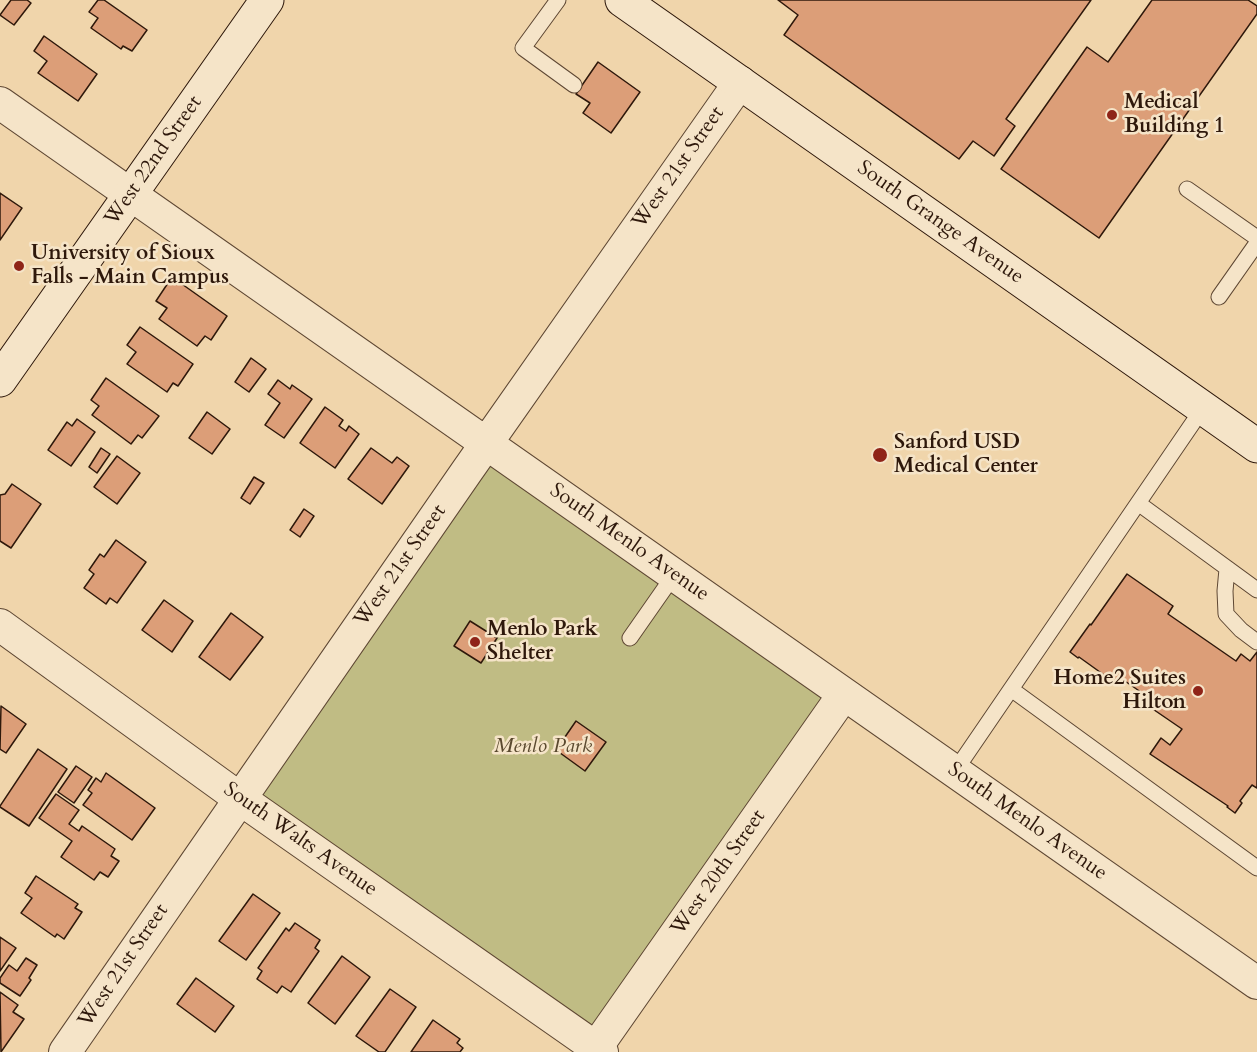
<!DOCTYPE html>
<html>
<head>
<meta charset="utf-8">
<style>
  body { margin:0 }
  canvas { display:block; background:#f0d5ab }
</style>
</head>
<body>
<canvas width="1257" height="1052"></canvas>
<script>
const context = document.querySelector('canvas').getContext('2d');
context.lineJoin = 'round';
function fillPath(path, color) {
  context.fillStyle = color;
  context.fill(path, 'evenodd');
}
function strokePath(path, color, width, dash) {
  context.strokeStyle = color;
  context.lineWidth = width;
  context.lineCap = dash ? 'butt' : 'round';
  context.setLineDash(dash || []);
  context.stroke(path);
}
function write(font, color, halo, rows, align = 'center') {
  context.font = font + ' Cardo,serif';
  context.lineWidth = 5;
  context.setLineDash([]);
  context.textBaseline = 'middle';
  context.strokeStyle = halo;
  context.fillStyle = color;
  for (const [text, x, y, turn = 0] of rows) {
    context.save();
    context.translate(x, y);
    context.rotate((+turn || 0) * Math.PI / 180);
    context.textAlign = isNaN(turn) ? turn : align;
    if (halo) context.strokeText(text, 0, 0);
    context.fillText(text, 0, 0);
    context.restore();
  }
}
const green = new Path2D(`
  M486,443L844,694L596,1048L239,798Z`);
const building = new Path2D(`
  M11,0H27L31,3L14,25L0,15Z
  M98,0H104L147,30L132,51L123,46L121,49L91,28L98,18L89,12Z
  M778,0H1091L1006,119L1015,126L994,156L973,141L959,159L784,35L798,15Z
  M1152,0H1248L1257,6V14L1099,238L1001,169L1087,47L1108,62Z
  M44,36L97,74L78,101L38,73L47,61L34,51Z
  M598,62L640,92L611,133L583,113L590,103L576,94Z
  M0,193L22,208L0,240Z
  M172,277L227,316L211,340L205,336L197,346L159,319L167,308L156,301Z
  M140,327L193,364L178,386L173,383L167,392L127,364L136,352L127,345Z
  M251,358L266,369L249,392L235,382Z
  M106,378L159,416L142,438L138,435L131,444L92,415L99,406L91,400Z
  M278,380L290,389L292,385L312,399L284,438L265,425L280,403L268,394Z
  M325,407L343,420L339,426L346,431L349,426L359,434L335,468L300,443Z
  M207,412L230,429L212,454L189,438Z
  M77,419L95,432L71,466L48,450L67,422L72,426Z
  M101,448L110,454L97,473L89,467Z
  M371,448L392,463L397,457L409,466L382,504L348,479Z
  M117,456L140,473L117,504L94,487Z
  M254,477L264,483L250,504L241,498Z
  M12,484L41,504L11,548L0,541V495L5,494Z
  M304,509L314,516L300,537L290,530Z
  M116,540L146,562L117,603L110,598L106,604L84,588L94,574L89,570L100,554L104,557Z
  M1127,574L1173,606L1168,614L1236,661L1241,654L1250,661L1257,652V788L1252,785L1240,801L1242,803L1235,813L1227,807L1228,806L1150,754L1161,738L1170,745L1182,729L1144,703L1148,697L1122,679L1118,685L1079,657L1078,658L1070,652L1090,624L1091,625Z
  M164,600L193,621L172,652L142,630Z
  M231,613L263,637L230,680L199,657Z
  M470,621L497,638L481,663L454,646Z
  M1,706L26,724L6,753L0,749Z
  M576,721L606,742L585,771L556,750Z
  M38,749L67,769L29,826L0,807V806Z
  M76,766L92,777L74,803L58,792Z
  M106,773L155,808L132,840L83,805L92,793L88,790L96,778L101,782Z
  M56,794L79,810L69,824L79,831L82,826L115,849L111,856L119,861L108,877L100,872L94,880L61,857L72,841L39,818Z
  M36,876L78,904L75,908L82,912L64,939L57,934L55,937L21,913L32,898L25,893Z
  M253,894L280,913L246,960L219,941Z
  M295,923L320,940L315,948L319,951L291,992L282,986L277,993L257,979L262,971L258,968L286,928L289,931Z
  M0,937L16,948L0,971Z
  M342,956L370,977L335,1024L308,1003Z
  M26,958L37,965L29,978L31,980L20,996L0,983V978L9,965L17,971Z
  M196,978L234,1006L215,1032L177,1004Z
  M390,989L416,1007L385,1052H379L356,1036Z
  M0,992L18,1005L13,1012L24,1019L1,1052Z
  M433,1020L460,1039L457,1043L463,1048L460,1052H411Z`);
const lane = new Path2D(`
  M558,0L523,48L574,85
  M1187,189L1257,238
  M1219,297L1257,243
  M1138,503L1257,590
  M1227,569L1225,591L1226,614L1241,630L1257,642
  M630,638L674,575
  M1011,689L1257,868
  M955,771L1203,408`);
const street = new Path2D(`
  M0,103L1257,983
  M0,625L239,798L602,1052
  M65,1052L467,471L740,82
  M593,1052L844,694`);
const secondary = new Path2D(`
  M622,0L1257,446
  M0,380L267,0`);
const markers = [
  [1112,115,6,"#8f2418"],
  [19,266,6,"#8f2418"],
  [880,455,8,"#8f2418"],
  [475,642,6,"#8f2418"],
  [1198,691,6,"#8f2418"]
];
const poiNames = [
  ["Medical",1124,103],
  ["Building 1",1124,127],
  ["University of Sioux",31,254],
  ["Falls - Main Campus",31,278],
  ["Sanford USD",894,443],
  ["Medical Center",894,467],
  ["Menlo Park",487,630],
  ["Shelter",487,654],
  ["Home2 Suites",1186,679,"right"],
  ["Hilton",1186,703,"right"]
];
const streetNames = [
  ["West 22nd Street",154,161,-55],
  ["West 21st Street",679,168,-55],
  ["South Grange Avenue",940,223,35],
  ["South Menlo Avenue",629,543,35],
  ["West 21st Street",401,566,-55],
  ["South Menlo Avenue",1027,822,35],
  ["South Walts Avenue",300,840,35],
  ["West 20th Street",719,873,-55],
  ["West 21st Street",124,966,-56]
];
const parkNames = [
  ["Menlo Park",543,747]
];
fillPath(green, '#c0bc84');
fillPath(building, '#dc9e78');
strokePath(building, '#2e180b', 1.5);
strokePath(lane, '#5e4733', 17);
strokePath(street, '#5e4733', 34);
strokePath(secondary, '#2e180b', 35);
strokePath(lane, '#f5e4c8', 15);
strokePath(street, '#f5e4c8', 32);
strokePath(secondary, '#f5e4c8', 33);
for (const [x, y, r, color] of markers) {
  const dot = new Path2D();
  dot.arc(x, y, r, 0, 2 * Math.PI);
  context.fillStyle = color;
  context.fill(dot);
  strokePath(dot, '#f5e4c8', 2);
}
write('bold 21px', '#2e180b', '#f5e4c8', poiNames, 'left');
write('21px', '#2e180b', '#f5e4c8', streetNames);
write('italic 21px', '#5a492f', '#f5e4c8', parkNames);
</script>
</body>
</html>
